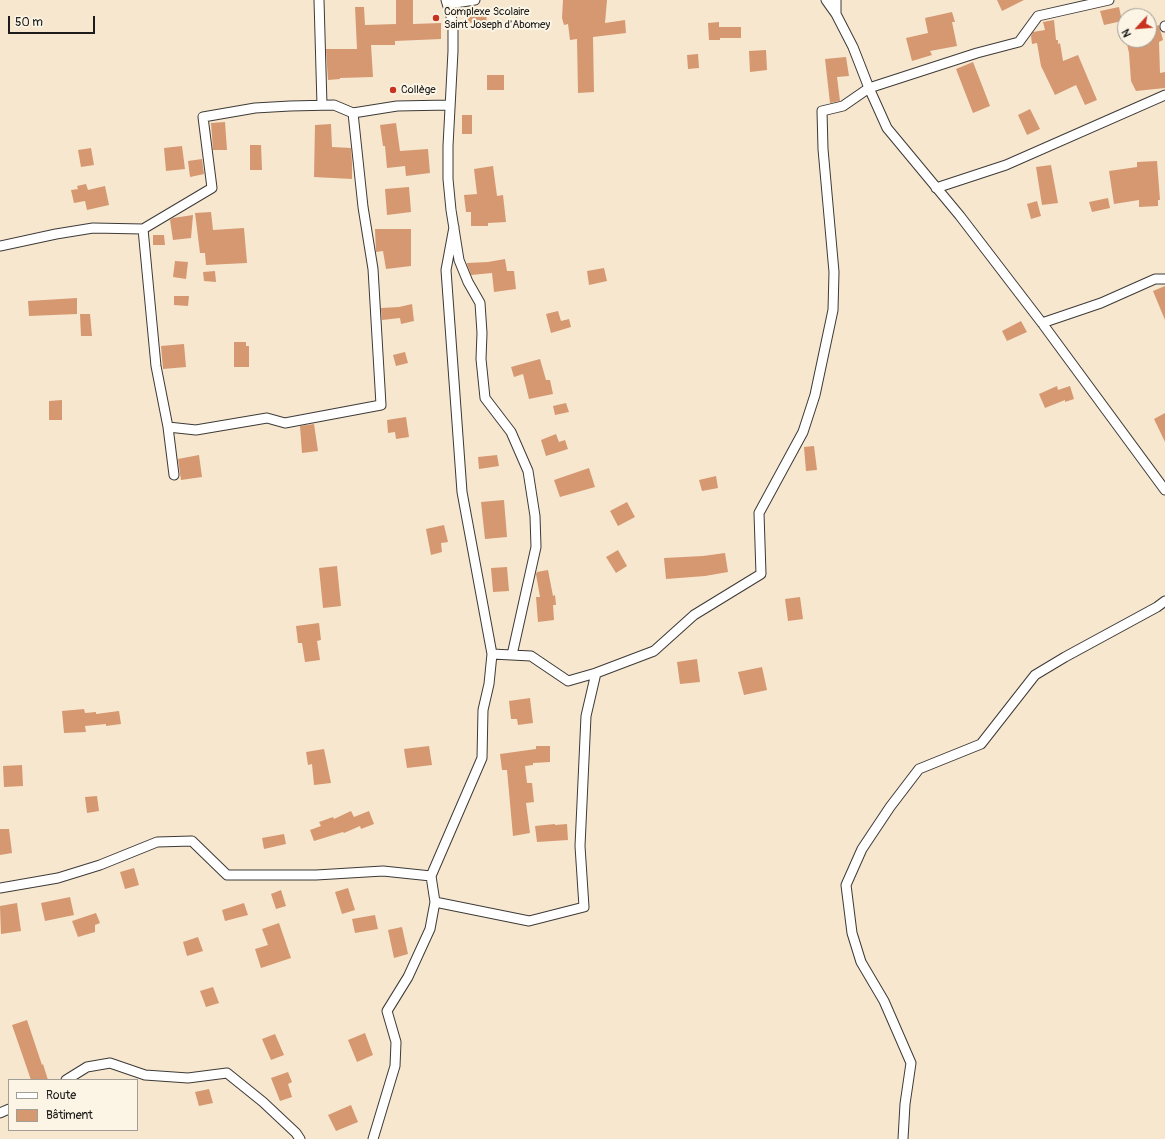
<!DOCTYPE html>
<html>
<head>
<meta charset="utf-8">
<style>
  body { margin:0 }
  #map { position:relative; width:1165px; height:1139px; overflow:hidden; background:#f7e7cf; font-family:Pangolin,sans-serif }
  canvas { display:block }
  .legend { position:absolute; left:8px; top:1079px; width:130px; height:52px; box-sizing:border-box; background:#fcf5e5; border:1px solid #a29e95; margin:0; padding:5px 7px; list-style:none; font-size:12px; color:#1c1c1c }
  .legend li { display:flex; align-items:center; gap:8px; height:20px }
  .legend b { width:20px; border:1px solid #a29e95 }
  .north { position:absolute; left:1117px; top:8px; width:40px; height:40px; box-sizing:border-box; background:#fcf5e5; border:1px solid #a29e95; border-radius:50%; rotate:244deg; font-size:11px; font-weight:700; line-height:16px; text-align:center; color:#1c1c1c }
  .north::after { content:''; display:block; margin:auto; width:14px; height:18px; background:#c8321e; clip-path:polygon(50% 0,100% 100%,50% 72%,0 100%) }
  .scale { position:absolute; left:8px; top:16px; width:87px; height:18px; box-sizing:border-box; border:2px solid #1c1c1c; border-top:0; padding-left:5px; font-size:12px; line-height:14px; white-space:nowrap; color:#1c1c1c; -webkit-text-stroke:3px #fcf5e5; paint-order:stroke }
</style>
</head>
<body>
<div id="map">
<canvas width="1165" height="1139"></canvas>
<ul class="legend">
<li><b style="height:5px;background:#fff"></b>Route</li>
<li><b style="height:11px;background:#d59871"></b>Bâtiment</li>
</ul>
<div class="north">N</div>
<div class="scale">50 m</div>
</div>
<script>
const context = document.querySelector('canvas').getContext('2d');
context.lineJoin = 'round';
function fillPath(path, color) {
  context.fillStyle = color;
  context.fill(path, 'evenodd');
}
function strokePath(path, color, width, dash) {
  context.strokeStyle = color;
  context.lineWidth = width;
  context.lineCap = dash ? 'butt' : 'round';
  context.setLineDash(dash || []);
  context.stroke(path);
}
function write(font, color, halo, rows, align = 'center') {
  context.font = font + ' Pangolin,sans-serif';
  context.lineWidth = 4;
  context.setLineDash([]);
  context.textBaseline = 'middle';
  context.strokeStyle = halo;
  context.fillStyle = color;
  for (const [text, x, y, turn = 0] of rows) {
    context.save();
    context.translate(x, y);
    context.rotate((+turn || 0) * Math.PI / 180);
    context.textAlign = isNaN(turn) ? turn : align;
    if (halo) context.strokeText(text, 0, 0);
    context.fillText(text, 0, 0);
    context.restore();
  }
}
const building = new Path2D(`
  M396,0H413V24L441,23V39L395,41V45H371L373,77L340,78V79L328,80L326,49H357L355,7H364L365,25L396,24Z
  M563,0H607L605,23L625,20L626,33L593,37L594,92L578,93L577,39L570,40L568,24L564,25L562,18Z
  M997,0H1024L1002,11Z
  M1119,7L1122,21L1104,25L1100,11Z
  M486,11L487,25H477V22L467,23V12Z
  M952,12L955,22H952L957,46L930,51L932,55L912,61L906,38L928,33L925,18Z
  M1054,20L1056,40H1058V44L1060,43L1063,61L1078,55L1097,100L1085,105L1076,85L1055,95L1041,66L1037,43L1032,44L1031,36L1033,32L1045,30L1043,22Z
  M719,22V27H741V38H720V40H709L708,23Z
  M1159,25L1163,40L1159,42L1160,73L1165,72V88L1136,91L1131,81L1129,53L1126,40H1149V29Z
  M766,50L767,70L750,72L749,51Z
  M698,54L699,68L688,69L687,55Z
  M846,57L849,76L837,77L840,101L830,103L825,59Z
  M973,62L990,106L973,113L956,69Z
  M487,75H504V90H487Z
  M1030,109L1040,129L1027,135L1018,115Z
  M462,115H472V134H462Z
  M225,122L227,150H213L211,123Z
  M396,123L400,151L428,149L430,173L406,176L405,166L387,168L385,146H383L380,125Z
  M331,124L332,147L351,148L352,163V179L314,177L315,125Z
  M250,145H261L262,170H250Z
  M182,146L185,169L166,171L164,148Z
  M91,148L94,165L81,167L78,150Z
  M202,159L204,174L190,177L188,161Z
  M1157,161L1160,200H1158V206L1139,207V200L1114,204L1109,171L1137,167V162Z
  M1051,165L1058,203L1042,205L1036,167Z
  M493,166L497,196L503,195L506,222L488,223V226H471V212H466L464,195L477,194L474,169Z
  M86,184L88,190L105,186L109,205L87,210L85,201L74,203L71,190L78,189L77,186Z
  M409,187L411,212L387,215L385,189Z
  M1108,198L1110,208L1092,212L1089,202Z
  M1037,201L1041,216L1031,219L1027,204Z
  M211,212L213,230L244,228L247,263L206,265L205,253H200L195,213Z
  M193,215L191,238L173,240L170,220L173,218Z
  M375,229H411V266L386,269L383,251L376,252Z
  M153,235H164L165,245H153Z
  M505,259L507,271H514L516,289L494,292L492,273L471,275L467,264V263L488,262Z
  M175,261L188,262L186,279L173,277Z
  M604,268L607,281L589,285L587,271Z
  M215,271L216,282L204,281L203,272Z
  M1165,286V320L1153,291Z
  M174,296H189L188,306L174,305Z
  M77,298V314L29,316L28,301Z
  M412,304L414,321L401,324L400,318L382,320L381,308L399,307Z
  M558,311L561,321L569,319L571,327L551,333L546,314Z
  M80,314H90L92,336H81Z
  M1021,321L1027,332L1007,341L1002,331Z
  M234,342H246V346H249V367H234Z
  M184,344L186,367L163,369L161,346Z
  M405,352L408,363L396,366L393,355Z
  M540,359L546,380H550L553,394L529,399L523,374L514,377L511,367Z
  M1057,386L1058,390L1070,386L1074,399L1065,402V400L1045,408L1039,394Z
  M62,400V420H49V401Z
  M566,403L569,412L555,415L553,406Z
  M1165,413V442L1154,419Z
  M406,417L409,437L396,439L395,432L388,433L387,420Z
  M314,424L318,451L302,453L300,426Z
  M556,434L559,442L565,440L568,449L546,456L541,440Z
  M814,446L817,470L806,471L804,447Z
  M199,455L202,477L181,480L178,459Z
  M497,455L499,466L479,469L478,457Z
  M589,468L595,487L560,497L554,480Z
  M716,476L718,488L702,491L699,480Z
  M504,500L507,537L485,539L481,502Z
  M627,502L635,517L618,526L610,511Z
  M444,525L448,542L441,543L442,552L431,555L426,529Z
  M618,550L627,566L616,573L606,557Z
  M725,553L728,572L705,576L666,579L664,558L703,556Z
  M337,566L341,606L323,608L319,568Z
  M507,567L509,591L493,592L491,568Z
  M548,570L553,596L555,595L556,605H553L554,620L538,622L536,597H540L536,574L537,572Z
  M800,597L803,619L788,621L785,599Z
  M319,623L321,640L317,641L320,660L305,662L302,643H298L296,626Z
  M697,659L700,682L680,684L677,662Z
  M762,667L767,690L744,695L738,672Z
  M530,698L533,723L518,725L517,719H511L509,701Z
  M84,709L85,713L96,712V714L119,711L121,724L106,726V724L85,726L86,732L64,733L62,711Z
  M429,746L432,765L407,768L404,749Z
  M536,746H550V762L533,763V765L525,766L527,783H532L534,802L526,803L530,833L513,836L507,770H502L500,754L536,749Z
  M324,749L331,783L314,785L312,764L308,765L306,752Z
  M22,765L23,786L4,787L3,766Z
  M97,796L99,811L87,813L85,797Z
  M351,811L354,817L369,811L374,824L361,829L360,826L344,833L343,832L314,841L310,830L321,826L319,822L333,817L334,819Z
  M555,824V825L567,824L568,840L537,842L535,826Z
  M0,829H9L12,853L0,855Z
  M284,834L286,844L264,849L262,838Z
  M134,868L139,885L125,889L120,872Z
  M348,888L355,910L342,914L335,892Z
  M281,890L286,906L276,909L271,894Z
  M70,897L74,915L45,921L41,903Z
  M17,903L21,931L1,934L0,906Z
  M244,903L248,915L225,921L222,910Z
  M96,913L100,923L95,925V932L78,937L72,921Z
  M375,915L378,929L355,933L352,919Z
  M279,923L291,958L261,968L255,949L268,945L262,929Z
  M402,927L408,954L394,958L388,930Z
  M198,937L203,951L187,956L183,942Z
  M213,987L219,1003L206,1007L200,991Z
  M27,1020L42,1065L43,1064L48,1080H31L12,1025Z
  M365,1033L373,1055L357,1062L348,1040Z
  M275,1034L284,1055L271,1060L262,1039Z
  M288,1072L292,1082L288,1084L292,1097L280,1101L271,1078Z
  M209,1089L213,1103L199,1106L195,1092Z
  M351,1105L358,1122L336,1131L328,1115Z`);
const street = new Path2D(`
  M319,0L322,105
  M446,0L453,23V51L448,146V179L451,210L459,260L468,282L480,303L482,333L481,359L485,398L511,432L528,471L535,516L536,547L512,655
  M826,0L836,14L853,47L869,88L887,128L960,216L1042,323L1165,490
  M448,4L475,0
  M836,14V0
  M1165,26V27
  M936,188L1006,165L1165,95
  M143,229L156,366L168,427L174,475
  M0,246L56,234L93,228L143,229L212,188L203,117L255,108L290,106L334,105L353,113L397,106L449,105
  M1042,323L1101,303L1155,279H1165
  M168,427L196,430L267,418L285,423L381,405L373,269L363,207L353,113
  M492,654L531,656L568,681L596,673
  M0,888L58,878L100,865L157,842L192,841L227,875H316L383,871L431,876
  M435,902L529,921L584,907L580,846L586,716L596,673L654,651L694,615L761,574L759,513L803,432L815,395L833,310L834,272L823,149L822,111L843,106L869,88L977,53L1019,42L1038,16L1109,0
  M66,1080L87,1067L110,1063L145,1075L188,1078L227,1073L263,1102L296,1133L300,1139
  M0,1113L9,1109
  M373,1139L395,1066L396,1042L387,1011L408,977L430,929L435,902L431,876L482,758L483,710L489,684L492,654L462,492L446,270L454,227
  M903,1139L905,1104L911,1063L884,1001L861,962L852,933L846,885L862,849L890,807L919,769L981,744L1035,675L1065,657L1157,607L1165,601`);
const markers = [
  [436,18,4,"#c8321e"],
  [393,90,4,"#c8321e"]
];
const poiNames = [
  ["Complexe Scolaire",444,12],
  ["Saint Joseph d'Abomey",444,25],
  ["Collège",401,90]
];
fillPath(building, '#d59871');
strokePath(street, '#3d3a37', 11);
strokePath(street, '#fff', 9);
for (const [x, y, r, color] of markers) {
  const dot = new Path2D();
  dot.arc(x, y, r, 0, 2 * Math.PI);
  context.fillStyle = color;
  context.fill(dot);
  strokePath(dot, '#fcf5e5', 1.5);
}
write('11px', '#1c1c1c', '#fcf5e5', poiNames, 'left');
</script>
</body>
</html>
